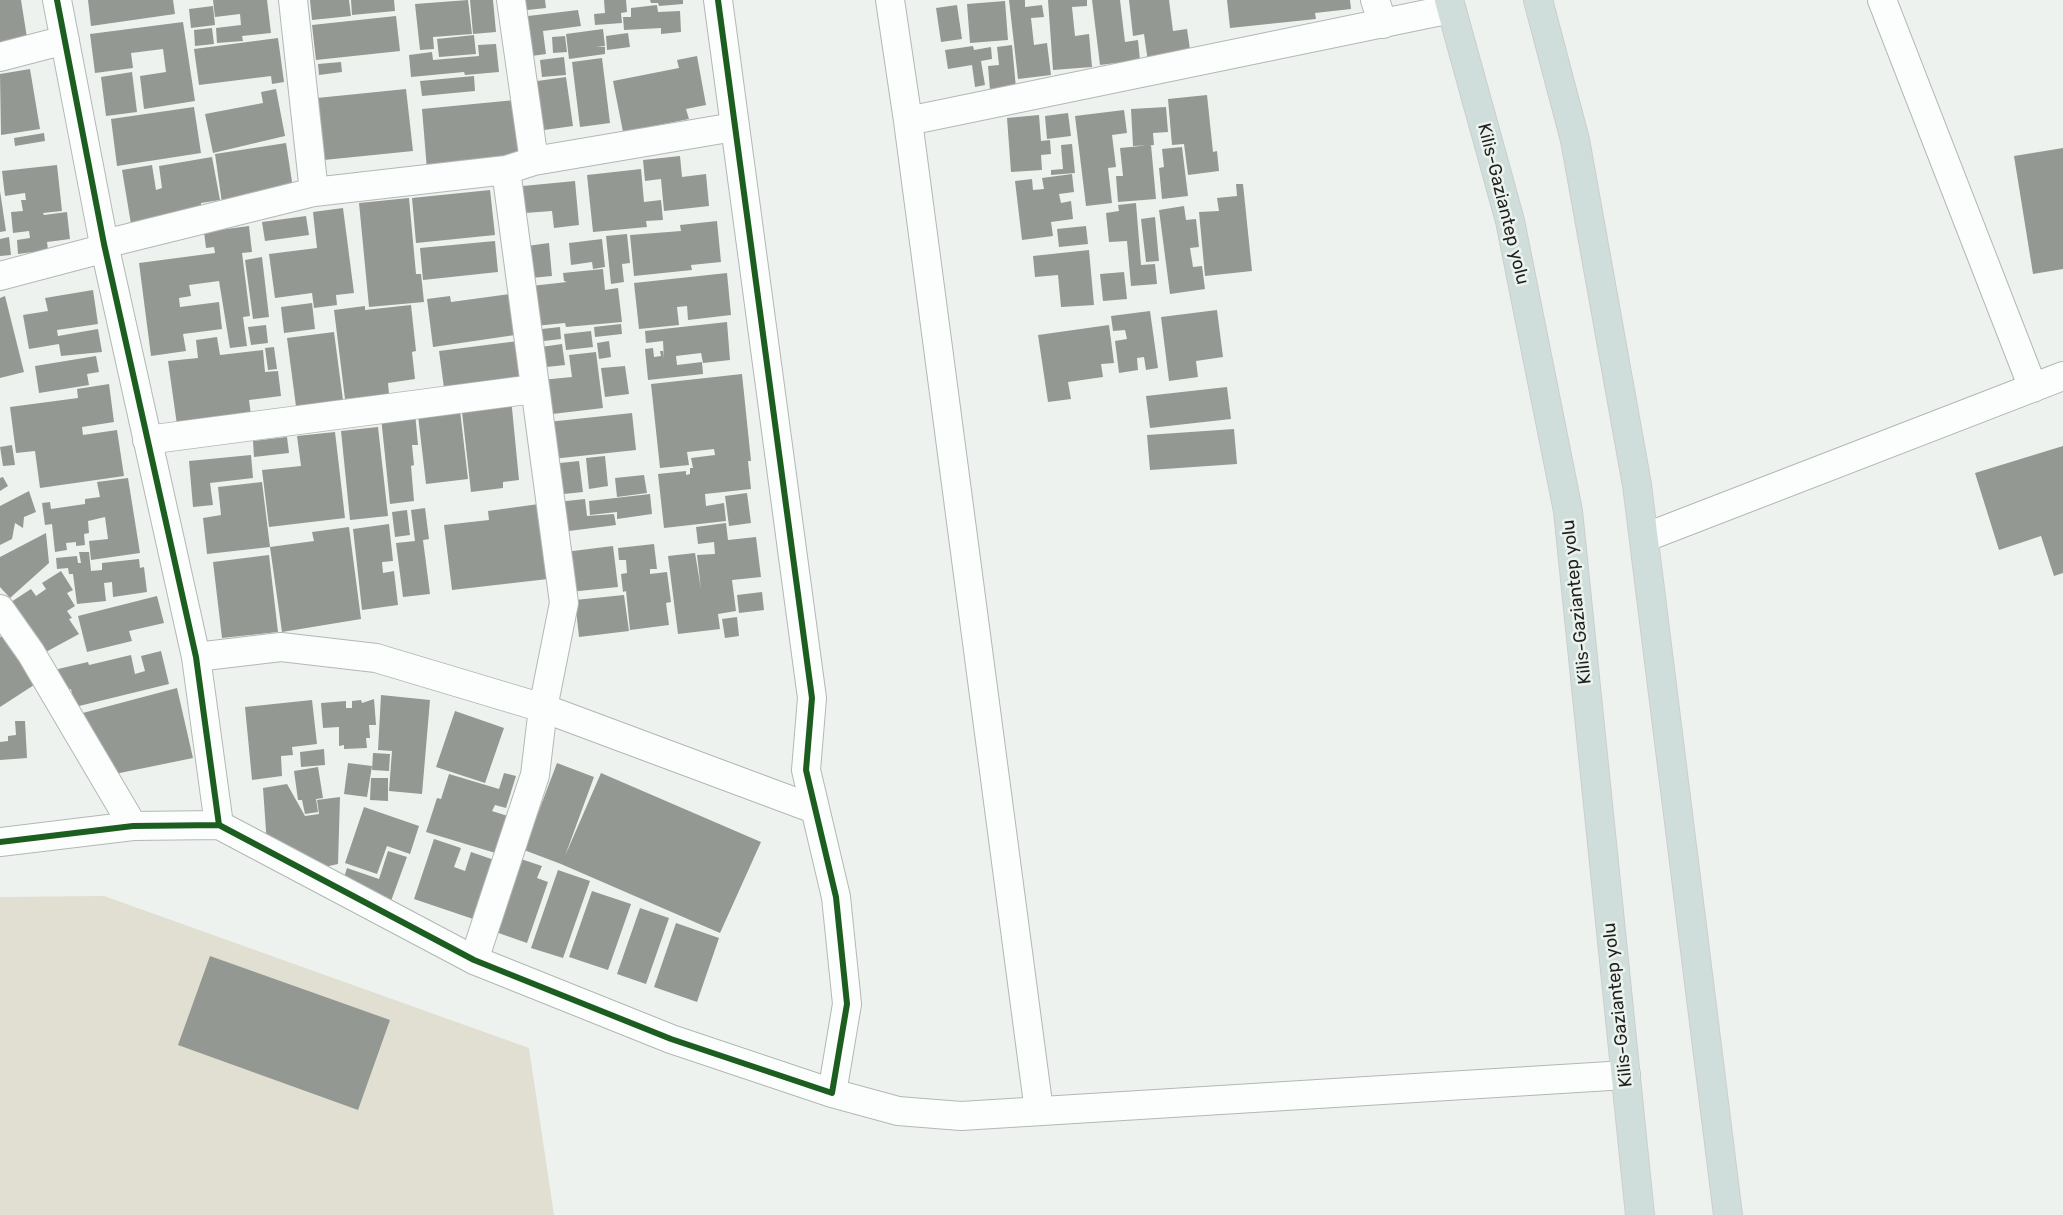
<!DOCTYPE html>
<html>
<head>
<meta charset="utf-8">
<style>
  body { margin:0 }
  canvas { display:block; background:#edf2ef }
</style>
</head>
<body>
<canvas width="2063" height="1215"></canvas>
<script>
const context = document.querySelector('canvas').getContext('2d');
context.lineJoin = 'round';
function fillPath(path, color) {
  context.fillStyle = color;
  context.fill(path, 'evenodd');
}
function strokePath(path, color, width, dash) {
  context.strokeStyle = color;
  context.lineWidth = width;
  context.lineCap = dash ? 'butt' : 'round';
  context.setLineDash(dash || []);
  context.stroke(path);
}
function write(font, color, halo, rows, align = 'center') {
  context.font = font + ' Rubik,sans-serif';
  context.lineWidth = 5;
  context.setLineDash([]);
  context.textBaseline = 'middle';
  context.strokeStyle = halo;
  context.fillStyle = color;
  for (const [text, x, y, turn = 0] of rows) {
    context.save();
    context.translate(x, y);
    context.rotate((+turn || 0) * Math.PI / 180);
    context.textAlign = isNaN(turn) ? turn : align;
    if (halo) context.strokeText(text, 0, 0);
    context.fillText(text, 0, 0);
    context.restore();
  }
}
const green = new Path2D(`
  M104,896L529,1048L554,1215H0V897Z`);
const building = new Path2D(`
  M0,0H21L28,44L0,48Z
  M88,0H173L175,14L91,26Z
  M213,0H267L271,33L242,36L243,41L217,43L216,28L241,25L240,14L215,17Z
  M310,0H349L351,16L312,20Z
  M351,0H394L395,11L352,15Z
  M468,0L472,34L433,37L434,49L420,50L415,4Z
  M470,0H493L496,32L473,34Z
  M517,0H545L546,8L518,11Z
  M604,0H626L627,12L621,13L622,23L595,25L594,14L605,13Z
  M650,0H683V4L659,6L658,3H651Z
  M1009,0H1025V7L1042,5L1044,17L1031,18L1034,45L1047,43L1051,75L1018,79Z
  M1048,0H1087V6L1072,7L1075,36L1089,34L1092,67L1053,70Z
  M1092,0H1120L1125,42L1138,40L1140,60L1100,65Z
  M1129,0H1169L1173,31L1187,29L1191,56L1148,62L1144,34L1133,36Z
  M1227,0H1350L1351,9L1315,13L1316,19L1230,28Z
  M1005,1L1008,40L970,43L967,4Z
  M657,5L658,12L680,11L681,32L661,34V28L624,30L623,17H631V8Z
  M957,5L962,39L941,42L936,8Z
  M213,6L215,25L191,28L189,9Z
  M578,10L581,26L543,31L546,54L524,57L520,17Z
  M396,16L400,51L316,60L312,25Z
  M183,22L195,101L144,109L140,76L166,72L163,49L131,53L133,68L95,73L90,34Z
  M212,28L214,44L195,46L194,30Z
  M603,29L605,46L596,47H605V54L569,59L566,34Z
  M628,33L630,47L607,50L606,36Z
  M474,35L476,54L439,57L437,39Z
  M565,36L567,52L553,53L552,37Z
  M278,38L284,82L272,84L271,76L199,85L194,49Z
  M496,44L499,72L465,75L464,72L411,77L409,55L432,52L433,60L479,56L478,45Z
  M1012,45L1016,88L990,90L988,66L999,65L997,47Z
  M973,46L974,50L991,47L992,59L981,61L985,85L975,87L972,65L948,69L945,50Z
  M697,56L706,105L686,109L689,119L623,132L613,81L679,68L677,60Z
  M564,57L566,75L542,77L540,60Z
  M602,58L610,123L580,127L572,62Z
  M341,62L342,72L319,75L318,64Z
  M30,69L40,129L1,135L0,74Z
  M132,72L137,112L106,116L101,77Z
  M474,76L475,91L422,96L420,81Z
  M566,77L573,126L537,131L530,82Z
  M276,89L285,136L213,153L205,114L263,103L261,92Z
  M406,89L413,151L324,160L317,98Z
  M1207,95L1213,152L1217,151L1219,171L1188,175L1184,144L1172,145L1168,99Z
  M515,100L522,161L427,170L422,109Z
  M194,107L201,153L117,166L111,119Z
  M1166,107L1168,132L1153,133L1154,145L1133,146L1131,109Z
  M1124,110L1127,133L1112,135L1116,167L1108,168L1112,203L1086,206L1075,116Z
  M1068,113L1071,136L1047,139L1045,116Z
  M1039,115L1041,141L1050,140L1051,154L1041,155L1042,170L1011,172L1007,118Z
  M44,133L45,141L15,146L14,138Z
  M286,143L293,188L239,196L241,207L223,210L215,154Z
  M1072,144L1075,173L1051,175V170L1063,169L1061,145Z
  M1151,145L1156,199L1118,202L1116,176H1123L1120,148Z
  M1182,147L1188,196L1162,199L1159,168L1164,167L1162,149Z
  M2063,148V269L2033,274L2014,156Z
  M680,156L682,177L706,174L709,206L664,211L661,179L645,181L643,160Z
  M212,157L220,200L201,203L202,214L132,230L122,170L152,165L156,190L162,188L159,166Z
  M57,165L62,211L43,213L44,215L67,212L70,239L47,242L48,250L18,254L17,240L30,238L29,231L13,233L11,212L23,211L21,200H26L25,193L5,196L2,171Z
  M641,169L644,202L661,200L663,220L646,221L647,227L593,232L587,175Z
  M1072,174L1074,192L1059,194L1061,203L1071,201L1073,219L1051,222L1053,236L1022,240L1015,181L1032,179L1033,190L1044,189L1042,178Z
  M575,181L579,225L554,228L552,211L525,213L523,186Z
  M1236,184H1243L1252,271L1205,276L1199,212L1219,211L1217,198L1237,196Z
  M490,190L495,235L416,243L412,198Z
  M0,191L6,231L0,232Z
  M409,198L416,274H421L424,302L369,307L359,203Z
  M1136,203L1141,265L1155,264L1157,284L1131,286L1127,241L1109,242L1106,213L1119,211L1118,205Z
  M1184,206L1186,220L1196,219L1199,247L1190,248L1193,267L1202,266L1205,289L1170,294L1159,210Z
  M343,208L354,293L336,295L337,305L314,308L312,293L275,298L269,254L317,248L313,212Z
  M306,216L309,235L265,241L262,222Z
  M1155,217L1159,261L1146,262L1141,219Z
  M717,221L721,262L691,265L692,270L634,276L630,235L681,231L680,225Z
  M249,226L252,252L242,253L250,316L243,317L247,346L230,348L219,281L189,285L191,296L179,298L180,307L219,302L222,329L183,334L186,351L151,356L139,263L215,253L214,247L206,248L204,232Z
  M1086,226L1088,244L1059,247L1057,229Z
  M627,234L630,263L622,264L624,282L611,284L606,236Z
  M9,237L11,255L0,256V239Z
  M602,239L605,267L593,269L592,262L571,265L569,243Z
  M495,241L498,272L423,280L420,248Z
  M549,243L552,276L531,278L527,246Z
  M1089,250L1094,305L1061,307L1058,275L1035,277L1033,256Z
  M262,257L269,317L253,319L245,260Z
  M603,269L605,290L618,288L622,322L566,327L565,323L535,326L531,286L567,282L564,281L563,273Z
  M1124,272L1127,299L1103,301L1100,274Z
  M727,273L731,315L688,320L687,306L677,307L679,325L639,329L634,283Z
  M93,290L98,324L57,330L58,336L98,329L102,352L61,356L59,344L29,349L23,315L48,311L45,298Z
  M510,294L515,335L433,347L427,299L450,296L451,302Z
  M5,296L24,372L0,378V298Z
  M312,303L315,329L284,333L281,307Z
  M411,305L416,351L412,352L415,379L388,383L389,394L345,399L334,310L365,306V310Z
  M1217,310L1223,357L1196,361L1198,377L1169,381L1161,317Z
  M1150,311L1158,368L1146,370L1144,357L1137,358L1138,370L1119,373L1115,341L1127,339L1125,330L1113,331L1111,316Z
  M727,322L730,360L703,363L701,353L676,356L677,365L702,362L703,374L648,380L645,349L653,348L654,357L661,356L660,351H663L664,359L663,341L646,343L645,331Z
  M621,324L622,334L595,337L594,327Z
  M266,325L268,343L251,345L248,327Z
  M1109,325L1114,363L1101,364L1103,377L1068,382L1071,399L1048,402L1038,335Z
  M560,327L561,339L535,342L533,330Z
  M591,331L593,347L566,350L564,334Z
  M334,332L344,408L297,414L287,338Z
  M217,337L220,355L263,350L265,372L278,371L281,396L249,400L252,423L178,432L168,361L198,358L196,340Z
  M518,341L522,378L444,388L439,351Z
  M609,341L611,357L599,359L597,343Z
  M562,344L565,365L537,368L534,348Z
  M274,347L277,369L268,370L265,348Z
  M596,352L603,408L544,415L541,380L572,377L569,355Z
  M96,356L99,372L87,374L89,385L39,393L35,366Z
  M625,366L629,394L605,397L601,368Z
  M742,374L751,461H748L751,489L705,494L706,506L724,503L726,521L664,528L658,474L686,471V475L690,474V468H693L691,458L715,455L714,449L687,452L689,465L660,468L651,384Z
  M109,384L114,422L82,427L83,435L117,430L124,476L40,488L35,451L16,453L10,407L78,398L77,389Z
  M1227,387L1231,419L1150,428L1146,396Z
  M511,398L519,480L503,482V488L471,492L461,403Z
  M459,402L468,479L426,484L417,407Z
  M415,413L418,445H412L414,465L411,466L414,501L390,504L381,417Z
  M632,413L636,450L552,459L548,422Z
  M378,427L388,516L350,520L341,431Z
  M1234,429L1237,464L1150,470L1147,435Z
  M335,432L345,518L269,527L262,470L301,466L297,436Z
  M287,437L289,453L254,457L253,441Z
  M12,445L15,465L3,466L0,447Z
  M2063,446V573L2054,576L2041,536L1999,550L1975,473Z
  M251,455L253,478L210,483L213,505L193,507L189,461Z
  M605,456L608,486L589,489L586,458Z
  M579,461L583,492L554,495L551,464Z
  M644,475L647,493L617,497L615,478Z
  M3,477L8,486L0,491V478Z
  M128,478L140,553L91,560L89,541L108,539L105,517L88,521L89,533L84,534L85,545L76,546V542L66,543L67,550L55,552L52,524L45,525L42,503L50,502L51,509L85,504V499L100,497L97,482Z
  M262,482L270,547L207,554L203,518L221,515L218,487Z
  M29,491L36,512L24,517L23,528L15,523L12,539L0,545V506Z
  M747,493L751,523L729,526L725,496Z
  M650,494L652,514L617,519V512L590,515L589,501Z
  M585,499L587,516L614,514L616,525L561,532L557,502Z
  M539,504L548,579L452,590L444,525L489,520L488,511Z
  M425,508L429,539L423,540L430,594L403,597L396,543L415,541L411,510Z
  M407,510L410,535L395,537L392,512Z
  M726,523L728,540L756,537L761,577L732,580L736,611L718,614L720,629L678,634L668,556L695,553L701,589L697,555L715,554L714,542L698,544L696,527Z
  M389,524L393,561L382,562L383,573L394,571L398,605L362,610L353,529Z
  M349,527L361,619L282,632L270,547L314,541L312,532Z
  M46,533L49,563L10,598L0,587V557Z
  M654,544L657,569H650V574L667,572L671,602L666,603L669,625L630,630L626,591L623,592L621,574L627,573L626,560H619L618,548Z
  M613,546L618,587L569,592L565,552Z
  M79,552H89L91,571L102,570V563L139,559L140,568L144,567L147,592L113,597L112,582L104,583L106,601L77,604L73,574H69L68,568L57,569L56,558L77,556L78,563H81Z
  M269,555L278,632L222,638L213,562Z
  M61,571L73,590L67,593L75,606L67,611L72,618L69,619L79,634L44,653L11,602L31,589L36,596L46,589L42,583Z
  M762,592L764,610L739,613L737,595Z
  M624,595L629,631L579,637L575,600Z
  M157,596L164,623L129,631L132,641L87,652L78,616Z
  M737,617L739,636L725,638L722,619Z
  M3,636L34,685L0,707V637Z
  M161,651L169,684L75,707L71,689L63,691L58,669L88,662L89,665L131,655L135,674L145,671L141,656Z
  M177,688L193,758L110,775L79,714Z
  M381,695L430,700L422,794L389,791L392,751L378,750Z
  M374,699L376,725H369L370,738H366L367,748L344,749V745L339,746V727L323,728L321,703L346,701V708H352V701L361,700L362,703Z
  M312,700L317,744L292,747L293,755L281,756L282,776L252,780L245,707Z
  M455,711L504,728L485,783L436,767Z
  M15,721H25L27,758L0,760V742L8,741V736L16,735Z
  M324,749L325,765L301,767L300,752Z
  M373,753L390,754L389,771L372,770Z
  M348,763L372,766L367,797L344,794Z
  M557,763L594,777L565,856L601,773L761,842L720,933L561,864L524,850Z
  M318,767L323,798L316,799L318,812L305,814L302,800H298L294,771Z
  M504,773L516,776L506,808L495,805L492,811L514,818L502,855L426,832L437,798L441,799L449,774L499,789Z
  M371,778H388V801L370,800Z
  M287,784L305,816L319,814L317,800L340,797L338,864L320,868L267,845L263,788Z
  M364,807L419,826L410,854L387,846L377,874L345,863Z
  M434,839L461,848L454,867L465,871L471,852L506,864L485,923L414,899Z
  M388,851L407,857L391,901L342,884L347,868L379,879Z
  M515,857L542,866L537,878L548,882L527,943L490,930Z
  M558,870L590,881L563,958L531,948Z
  M592,891L631,904L608,970L569,957Z
  M640,908L669,918L646,984L617,974Z
  M676,923L719,938L697,1002L654,987Z
  M210,956L390,1020L358,1110L178,1045Z`);
const street = new Path2D(`
  M57,0L104,244L196,657L219,825
  M293,0L314,192
  M511,0L534,161
  M890,0L908,121L1451,9
  M1375,0L1383,24
  M1882,0L2033,388
  M0,57L65,40
  M908,121L1039,1111
  M104,244L314,192L506,170L534,161L734,127
  M0,276L106,248
  M147,440L534,389
  M1644,538L2063,376
  M0,609L31,653L133,826
  M196,657L281,647L376,658L543,708L814,809
  M474,960L535,775L543,708L564,603L506,170`);
const secondary = new Path2D(`
  M0,842L133,826L219,825L474,960L671,1039L832,1093L847,1004L836,897L806,770L812,698L718,0
  M832,1093L898,1111L961,1116L1626,1075`);
const highway = new Path2D(`
  M1449,0L1510,221L1568,511L1640,1215
  M1538,0L1575,140L1637,485L1728,1215`);
const cycleway = new Path2D(`
  M57,0L104,244L196,657L219,825
  M0,842L133,826L219,825L474,960L671,1039L832,1093L847,1004L836,897L806,770L812,698L718,0`);
const streetNames = [
  ["Kilis-Gaziantep yolu",1503,204,76],
  ["Kilis-Gaziantep yolu",1577,602,-96],
  ["Kilis-Gaziantep yolu",1618,1005,-96]
];
fillPath(green, '#e1dfd1');
fillPath(building, '#949892');
strokePath(street, '#b4b7b5', 30);
strokePath(secondary, '#b4b7b5', 30);
strokePath(highway, '#cccecd', 30);
strokePath(street, '#fcfdfd', 28);
strokePath(secondary, '#fcfdfd', 28);
strokePath(highway, '#d0dedb', 28);
strokePath(cycleway, '#1b5e20', 6);
write('18px', '#1f211f', '#ecf3ee', streetNames);
</script>
</body>
</html>
